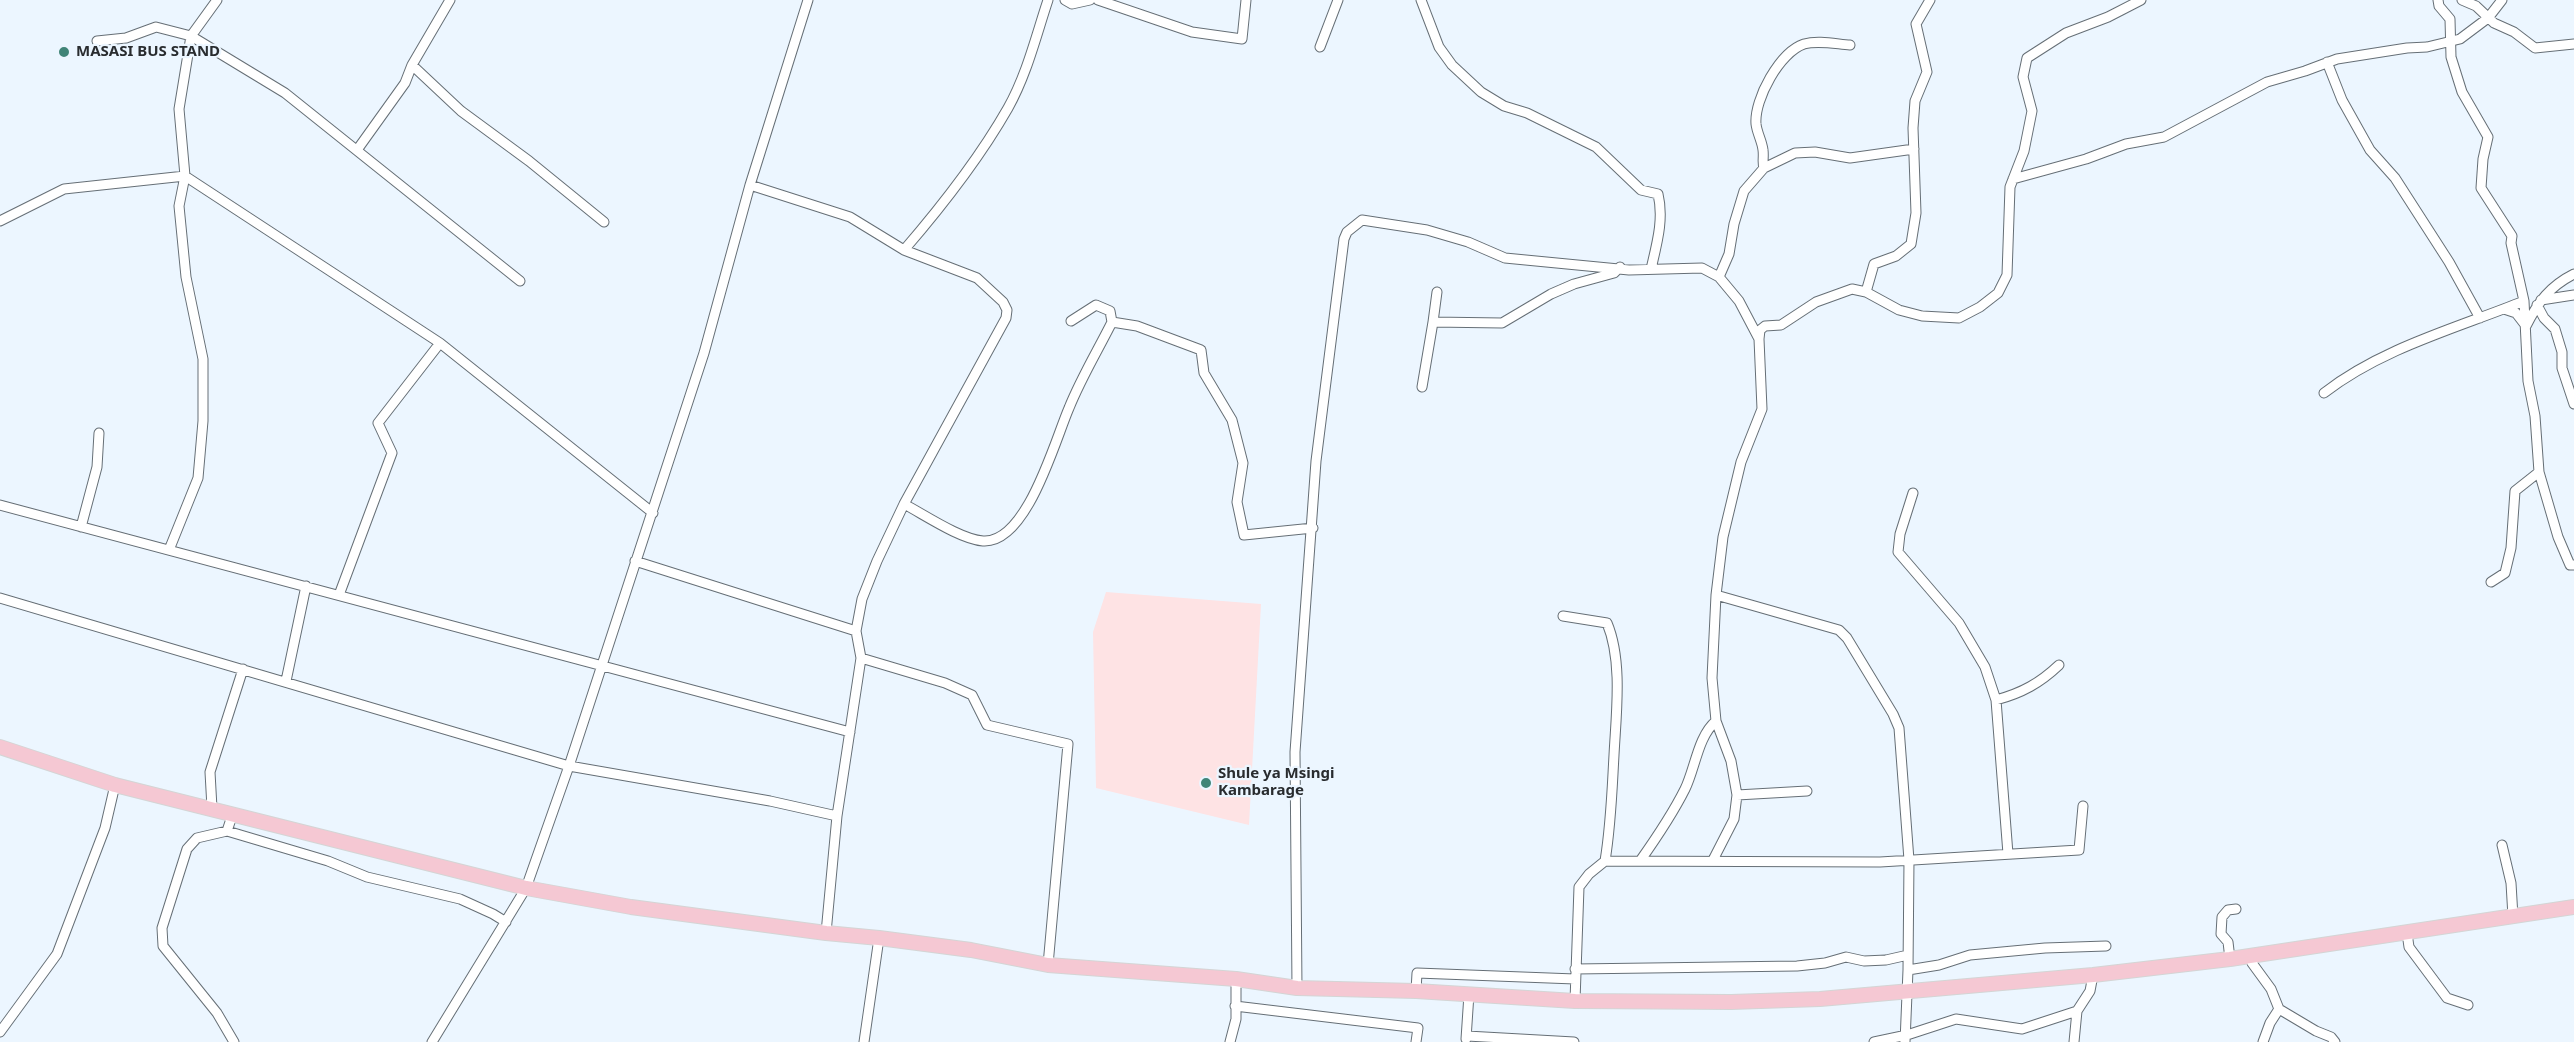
<!DOCTYPE html>
<html>
<head>
<meta charset="utf-8">
<style>
  body { margin:0 }
  canvas { display:block; background:#ecf6ff }
</style>
</head>
<body>
<canvas width="2574" height="1042"></canvas>
<script>
const context = document.querySelector('canvas').getContext('2d');
context.lineJoin = 'round';
function fillPath(path, color) {
  context.fillStyle = color;
  context.fill(path, 'evenodd');
}
function strokePath(path, color, width, dash) {
  context.strokeStyle = color;
  context.lineWidth = width;
  context.lineCap = dash ? 'butt' : 'round';
  context.setLineDash(dash || []);
  context.stroke(path);
}
function write(font, color, halo, rows, align = 'center') {
  context.font = font + ' "Noto Sans",sans-serif';
  context.lineWidth = 4.5;
  context.setLineDash([]);
  context.textBaseline = 'middle';
  context.strokeStyle = halo;
  context.fillStyle = color;
  for (const [text, x, y, turn = 0] of rows) {
    context.save();
    context.translate(x, y);
    context.rotate((+turn || 0) * Math.PI / 180);
    context.textAlign = isNaN(turn) ? turn : align;
    if (halo) context.strokeText(text, 0, 0);
    context.fillText(text, 0, 0);
    context.restore();
  }
}
const education = new Path2D(`
  M1106,592L1261,604L1249,825L1096,788L1093,632Z`);
const street = new Path2D(`
  M1065,0L1072,4L1090,0
  M1098,0L1192,32L1242,39L1246,0
  M1421,0L1439,47L1452,65L1481,92L1504,106L1527,113L1596,147L1641,190L1658,194C1664,219 1657,243 1651,269
  M2438,0L2439,6L2450,19L2451,57L2462,92L2488,137L2483,159L2481,188L2512,236L2511,243L2524,301
  M2462,0L2476,6L2494,23L2514,32L2535,48L2574,44
  M97,41L126,38L156,27L191,36L217,0
  M1320,47L1338,0
  M2327,62L2342,100L2370,150L2395,178L2449,262L2480,318
  M412,65L461,111L529,161L604,222
  M357,150L405,83L412,65L450,0
  M1764,168C1762,163 1764,157 1763,150C1762,141 1757,133 1756,124C1754,99 1780,52 1804,44C1818,40 1836,44 1850,45
  M2013,179L2086,159L2126,144L2164,137L2267,82L2305,71L2337,59L2407,48L2427,47L2460,39L2488,18L2502,0
  M750,185L850,217L904,250L977,278L1003,302L1007,310L1006,318L904,504L877,561L862,599L856,631L861,658L837,816L826,933
  M0,221L64,189L185,176L440,343L653,513
  M904,250C942,206 979,159 1008,108C1027,74 1036,36 1048,0
  M1719,277L1729,254L1734,224L1744,191L1764,168L1795,153L1815,152L1850,158L1914,149
  M1866,292L1874,264L1896,256L1911,244L1916,213L1913,128L1915,101L1927,72L1916,24L1930,0
  M2541,300L2574,295
  M2537,305L2544,318L2555,329L2562,352V368L2574,404
  M2504,309L2516,313L2526,326C2538,302 2550,286 2574,274
  M1071,321L1096,305L1110,311L1112,322L1137,326L1201,350L1204,373L1232,420L1243,463L1237,502L1244,535L1313,528
  M1433,322L1437,292
  M1759,339L1760,330L1765,326L1781,325L1816,302L1852,289L1866,292L1899,310L1922,316L1959,318L1980,307L1998,293L2007,275L2010,187L2024,151L2032,111L2023,77L2027,58L2066,33L2108,17L2141,0
  M1422,387L1433,322L1502,323L1551,294L1574,284L1614,273L1620,267
  M2324,393C2382,348 2457,328 2524,301L2528,381L2535,416L2539,472L2515,491L2511,548L2505,573L2491,582
  M2539,472L2558,537L2570,565H2574
  M1913,493L1900,534L1898,552L1959,623L1985,667L1996,700L2008,854
  M904,504C925,515 960,539 983,541C1027,544 1055,440 1069,408C1081,378 1098,350 1112,322
  M0,505L850,732
  M81,527L97,467L99,433
  M169,550L198,478L203,421V359L186,277L179,206L185,176L179,109L191,36L285,93L520,281
  M635,561L856,631
  M339,595L392,453L378,423L440,343
  M1716,595L1839,630L1847,638L1893,714L1899,728L1909,860L1908,970
  M0,598L569,766L770,801L837,816
  M1563,616L1607,623C1623,661 1616,715 1614,755C1612,791 1611,825 1605,861
  M861,658L945,683L972,695L987,725L1068,744L1048,965
  M286,681L306,586
  M1996,700C2022,693 2040,683 2059,665
  M1737,795L1807,791
  M212,808L210,772L243,669
  M233,813L227,831L197,838L187,849L162,928L163,946L217,1013L234,1042
  M227,831L328,861L367,877L460,899L493,914L506,922
  M2502,845L2511,883L2513,917
  M1640,861C1657,837 1672,815 1685,789C1695,769 1698,736 1716,721
  M2407,933L2409,947L2447,998L2468,1005
  M2252,956V963L2271,989L2279,1009L2270,1023L2263,1042
  M2230,959L2228,942L2221,934L2222,917L2228,910L2236,909
  M1575,969L1797,966L1825,963L1846,957L1864,961L1886,960L1908,955
  M1297,988L1295,752L1316,461L1344,239L1347,232L1362,220L1427,230L1468,242L1505,258L1629,270L1702,268L1719,277L1739,301L1759,339L1762,409L1741,462L1723,537L1716,595L1712,678L1716,721L1731,761L1737,795L1734,819L1713,860
  M1416,991L1417,973L1575,979
  M1575,1001L1579,887L1589,874L1605,861L1880,862L2079,850L2083,806
  M1235,1006L1418,1028L1416,1042
  M2279,1009L2316,1031L2331,1037L2335,1042
  M0,1032L57,954L105,828L115,785
  M1467,1036L1574,1042
  M1466,1039L1469,994
  M432,1042L526,888L569,766L704,353L750,185L808,0
  M864,1042L879,938
  M1230,1042L1236,1019V979
  M1874,1042L1907,1035L1956,1019L2022,1029L2077,1011L2090,991L2093,975
  M1905,1042L1908,970L1939,965L1970,955L2045,948L2106,946
  M2074,1042L2077,1011`);
const primary = new Path2D(`
  M0,747L115,785L526,888L631,907L826,933L879,938L971,950L1048,965L1236,979L1297,988L1416,991L1575,1001L1731,1002L1820,999L2093,975L2230,959L2574,907`);
const markers = [
  [64,52,6,"#408477"],
  [1206,783,6,"#408477"]
];
const poiNames = [
  ["MASASI BUS STAND",76,52],
  ["Shule ya Msingi",1218,774],
  ["Kambarage",1218,791]
];
fillPath(education, '#fee3e4');
strokePath(street, '#666f76', 11);
strokePath(primary, '#d4d5d5', 16);
strokePath(street, '#fff', 9);
strokePath(primary, '#f5c8d3', 14);
for (const [x, y, r, color] of markers) {
  const dot = new Path2D();
  dot.arc(x, y, r, 0, 2 * Math.PI);
  context.fillStyle = color;
  context.fill(dot);
  strokePath(dot, '#ecf6ff', 2);
}
write('bold 15px', '#292c2f', '#ecf6ff', poiNames, 'left');
</script>
</body>
</html>
